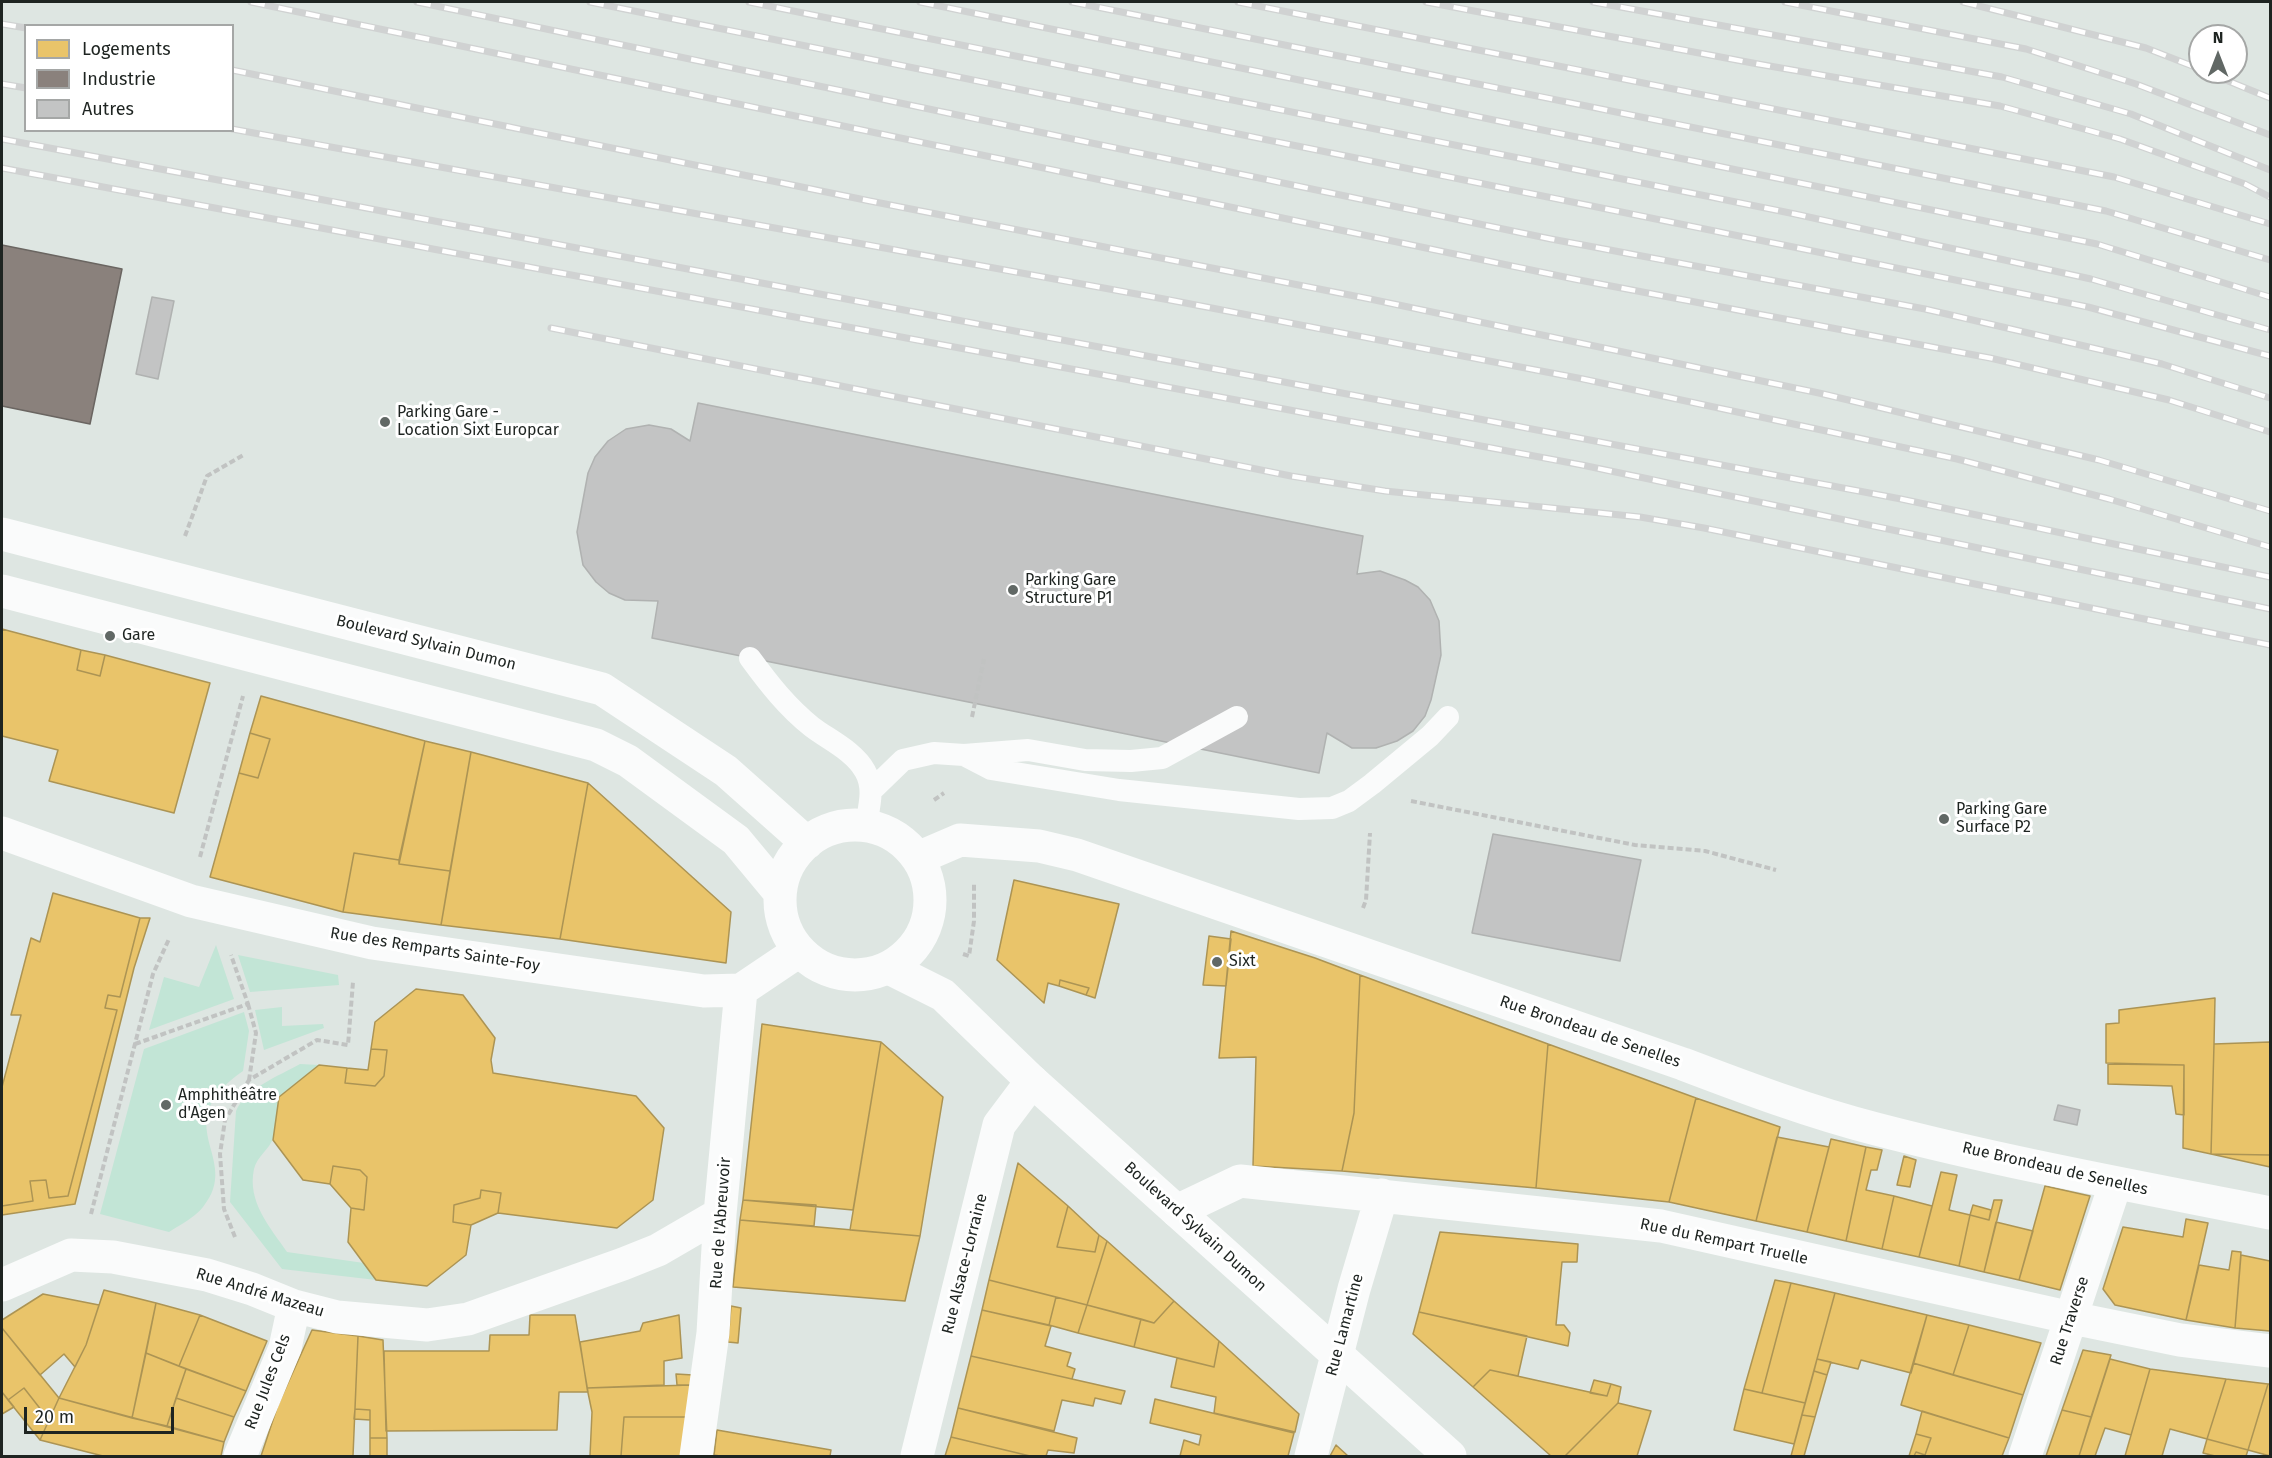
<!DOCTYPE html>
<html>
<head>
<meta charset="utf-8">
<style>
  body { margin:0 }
  #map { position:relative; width:2272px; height:1458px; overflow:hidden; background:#dee6e2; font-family:"Fira Sans",sans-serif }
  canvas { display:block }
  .frame { position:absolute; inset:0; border:3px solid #1e2421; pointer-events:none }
  .legend { position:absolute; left:24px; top:24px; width:210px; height:108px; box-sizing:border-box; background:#fff; border:2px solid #a5a7a6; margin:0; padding:8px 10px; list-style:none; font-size:18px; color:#1e2421 }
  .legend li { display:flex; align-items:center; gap:12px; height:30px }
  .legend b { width:30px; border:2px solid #a5a7a6 }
  .north { position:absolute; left:2188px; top:24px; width:60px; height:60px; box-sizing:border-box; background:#fff; border:2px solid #a5a7a6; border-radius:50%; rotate:0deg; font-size:16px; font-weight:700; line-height:24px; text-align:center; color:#1e2421 }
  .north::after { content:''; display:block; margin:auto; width:21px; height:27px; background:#616865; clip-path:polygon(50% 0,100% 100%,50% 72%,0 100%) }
  .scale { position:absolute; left:24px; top:1407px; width:150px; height:27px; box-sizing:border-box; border:3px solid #1e2421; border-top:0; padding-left:8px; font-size:18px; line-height:21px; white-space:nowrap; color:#1e2421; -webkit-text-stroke:4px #fff; paint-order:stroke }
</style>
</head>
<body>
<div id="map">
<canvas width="2272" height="1458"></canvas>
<div class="frame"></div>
<ul class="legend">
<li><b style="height:16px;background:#e9c46a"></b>Logements</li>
<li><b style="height:16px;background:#8a817c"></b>Industrie</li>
<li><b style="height:16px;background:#c3c4c4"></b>Autres</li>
</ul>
<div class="north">N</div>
<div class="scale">20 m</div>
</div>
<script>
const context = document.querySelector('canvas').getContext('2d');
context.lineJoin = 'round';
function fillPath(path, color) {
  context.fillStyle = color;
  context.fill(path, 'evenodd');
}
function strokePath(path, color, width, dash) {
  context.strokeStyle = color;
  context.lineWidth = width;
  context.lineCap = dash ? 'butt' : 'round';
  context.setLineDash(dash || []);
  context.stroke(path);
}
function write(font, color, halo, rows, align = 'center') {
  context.font = font + ' "Fira Sans",sans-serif';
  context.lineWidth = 6;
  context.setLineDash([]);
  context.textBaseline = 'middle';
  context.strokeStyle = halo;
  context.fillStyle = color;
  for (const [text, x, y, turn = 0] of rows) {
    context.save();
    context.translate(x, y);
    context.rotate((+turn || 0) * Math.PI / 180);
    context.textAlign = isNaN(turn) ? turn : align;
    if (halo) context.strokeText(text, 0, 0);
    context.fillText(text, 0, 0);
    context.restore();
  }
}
const green = new Path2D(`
  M216,945L234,999L149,1030L164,977L199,987Z
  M238,955L338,975L339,985L250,992Z
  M282,1007V1026L323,1024L324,1028L264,1050L255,1010Z
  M244,1012L249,1031L243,1071C164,1126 244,1157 203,1207C195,1217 180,1225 169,1232L100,1214L144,1049Z
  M300,1064L319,1065L279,1097C277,1110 277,1126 273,1138C270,1149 257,1156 254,1169C247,1202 270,1227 287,1252L364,1263L376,1280L282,1269L230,1202L236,1111C246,1088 279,1076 300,1064Z`);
const homes = new Path2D(`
  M2,629L81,650L77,670L100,676L105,655L210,683L174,813L49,781L58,750L2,736Z
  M81,650L105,655L100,676L77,670Z
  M261,696L425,741L399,860L354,853L343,912L210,877L239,773L258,778L270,739L250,733Z
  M250,733L270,739L258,778L239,773Z
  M425,741L471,752L450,871L399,864Z
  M471,752L588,783L560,939L441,925Z
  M588,783L731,912L726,963L560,939Z
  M354,853L399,860V864L450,871L441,925L343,912Z
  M1014,880L1119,904L1095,998L1086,995L1089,988L1060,980L1059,986L1048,983L1044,1003L997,960Z
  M53,893L140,918L120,997L108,995L105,1008L117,1010L68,1196L49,1198L46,1180L30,1181L33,1201L2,1206V1087L21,1015H11L31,938L40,942Z
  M140,918H150L134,968L75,1204L2,1215V1206L33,1201L30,1181L46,1180L49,1198L68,1196L117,1010L105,1008L108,995L120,997Z
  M1231,931L1315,958L1360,975L1354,1113L1342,1171L1253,1166L1256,1057L1219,1058Z
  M1209,936L1231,939L1226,986L1203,985Z
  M1360,975L1548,1044L1536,1188L1342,1171L1354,1113Z
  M1060,980L1089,988L1086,995L1059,986Z
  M416,989L463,995L495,1038L491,1060L493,1073L636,1096L664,1128L653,1200L617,1228L498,1213L501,1193L481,1190L480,1198L454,1205L453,1222L471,1225L466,1255L427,1286L376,1280L348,1242L351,1208L364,1210L367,1177L360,1170L333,1166L330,1184L303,1180L273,1140L279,1097L319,1065L347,1068L345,1083L375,1086L384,1076L387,1050L371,1049L375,1022Z
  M2215,998L2214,1044L2211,1154L2183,1148L2184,1065L2106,1063V1024L2119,1023V1010Z
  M762,1024L881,1042L853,1210L743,1200Z
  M881,1042L943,1097L920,1236L850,1230Z
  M2270,1042V1155L2211,1154L2214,1044Z
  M1548,1044L1696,1098L1669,1202L1536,1188Z
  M371,1049L387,1050L384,1076L375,1086L345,1083L347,1068L368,1070Z
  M2108,1064L2184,1065V1115L2176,1114L2172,1086L2108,1084Z
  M1696,1098L1780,1127L1756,1221L1669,1202Z
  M1777,1137L1829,1147L1807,1232L1756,1221Z
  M1831,1139L1866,1147L1846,1241L1807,1232Z
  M1866,1147L1882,1150L1877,1170H1871L1866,1190L1894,1196L1882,1249L1846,1241Z
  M2211,1154L2270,1155V1167Z
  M1904,1156L1916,1160L1910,1187L1897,1185Z
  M1018,1163L1068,1206L1057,1247L1095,1252L1099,1235L1107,1241L1087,1305L989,1280Z
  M333,1166L360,1170L367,1177L364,1210L351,1208L330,1184Z
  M1941,1172L1957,1175L1949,1210L1970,1215L1959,1266L1919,1257Z
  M2045,1186L2090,1196L2060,1290L2019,1280Z
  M481,1190L501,1193L498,1213L471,1225L453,1222L454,1205L480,1198Z
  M1894,1196L1932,1206L1919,1257L1882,1249Z
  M743,1200L816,1205L814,1226L740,1220Z
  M1994,1200H2002L1984,1272L1959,1266L1970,1215L1989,1220Z
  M1973,1205L1991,1210L1989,1220L1970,1215Z
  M1068,1206L1099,1235L1095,1252L1057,1247Z
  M2186,1219L2208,1223L2186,1320L2115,1305L2103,1289L2123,1227L2183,1237Z
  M740,1220L920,1236L905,1301L733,1287Z
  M1996,1222L2033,1231L2019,1280L1984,1272Z
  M1440,1232L1578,1244L1577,1262H1562L1556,1325H1564L1570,1333L1568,1346L1419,1312Z
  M1107,1241L1174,1301L1154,1323L1087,1305Z
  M2232,1251L2241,1252L2235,1328L2186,1320L2199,1265L2229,1270Z
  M2241,1255L2270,1261V1331L2235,1328Z
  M989,1280L1056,1297L1049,1325L982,1310Z
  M1775,1280L1791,1283L1762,1393L1744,1389Z
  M1791,1283L1835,1293L1805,1403L1762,1393Z
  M104,1290L156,1303L132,1418L59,1398L86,1345Z
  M1835,1293L1927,1315L1911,1373L1861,1360L1858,1369L1817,1359Z
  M43,1294L99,1305L86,1345L75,1367L64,1354L40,1375L2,1328V1320Z
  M1056,1297L1087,1305L1078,1333L1049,1325Z
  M1174,1301L1219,1341L1214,1367L1134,1347L1141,1319L1154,1323Z
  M156,1303L200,1315L179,1366L146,1353Z
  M1087,1305L1141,1319L1134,1347L1078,1333Z
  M731,1306L741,1308L738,1343L728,1342Z
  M982,1310L1051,1326L1045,1346L1071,1353L1067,1366L1075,1369L1072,1379L971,1356Z
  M1419,1312L1527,1336L1518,1376L1490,1370L1473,1387L1413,1334Z
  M200,1315L267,1341L246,1391L179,1366Z
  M530,1315H575L588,1392H559L557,1430L386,1431L384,1351H489L490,1335H529Z
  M679,1315L682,1358L664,1361V1385L587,1388L580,1342L640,1331L643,1323Z
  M1927,1315L1969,1325L1953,1375L1913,1363Z
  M1969,1325L2041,1343L2023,1395L1953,1375Z
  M2,1328L59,1398L49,1420L24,1388L8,1400L2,1392Z
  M312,1330L358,1336L353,1456H261L278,1405Z
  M358,1336L383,1340L387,1438H370V1410L355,1409Z
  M1219,1341L1299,1414L1295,1432L1214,1413L1216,1397L1171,1387L1177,1358L1214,1367Z
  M2083,1350L2111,1355L2091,1417L2062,1410Z
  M146,1353L186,1369L167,1426L132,1418Z
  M971,1356L1072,1379L1125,1391L1121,1404L1095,1398L1093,1406L1062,1400L1054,1431L958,1408Z
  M1817,1359L1831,1362L1827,1375L1814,1371Z
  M2110,1359L2150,1369L2131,1435L2105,1428L2095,1456H2079Z
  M1913,1363L2023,1395L2009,1438L1901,1405Z
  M186,1369L246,1391L234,1417L176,1398Z
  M2150,1369L2226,1379L2207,1439L2170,1429L2162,1456H2125Z
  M1490,1370L1607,1396L1611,1384L1621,1387L1618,1403L1565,1456H1551L1473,1387Z
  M1814,1371L1827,1375L1815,1417L1802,1415Z
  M676,1374L693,1375L692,1385H677Z
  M2226,1379L2268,1384L2248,1450L2207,1439Z
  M1594,1380L1611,1384L1607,1396L1590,1393Z
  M2268,1384H2270V1456L2248,1450Z
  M692,1385L688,1417H624L621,1456H590L592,1412L587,1388Z
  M24,1388L49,1420L40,1440L8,1400Z
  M1744,1389L1805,1403L1794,1444L1734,1430Z
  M2,1392L14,1407L2,1414Z
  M59,1398L224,1442L221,1456H103L40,1440Z
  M176,1398L234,1417L224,1442L167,1426Z
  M1155,1399L1294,1433L1288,1456H1180L1184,1440L1199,1445L1201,1435L1150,1423Z
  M1618,1403L1651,1411L1637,1456H1565Z
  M958,1408L1077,1438L1074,1453L1048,1450L1046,1456H1030L951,1437Z
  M355,1409L370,1410V1420L354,1419Z
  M2062,1410L2091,1417L2079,1456H2046Z
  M1922,1411L2009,1438L2002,1456H1914L1916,1452L1925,1455L1931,1438L1916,1434Z
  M1802,1415L1815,1417L1804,1456H1791Z
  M624,1417H688L683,1456H621Z
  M717,1430L831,1450L830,1456H720L714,1455Z
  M1916,1434L1931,1438L1925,1455L1916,1452L1914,1456H1909Z
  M951,1437L1030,1456H945Z
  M370,1438H387V1456H370Z
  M2207,1439L2248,1450L2246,1456H2215L2203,1453Z
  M1336,1445L1348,1456H1330Z`);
const industry = new Path2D(`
  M2,245L122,269L90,424L2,406Z`);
const building = new Path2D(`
  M152,297L174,301L158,379L136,374Z
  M698,403L1363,536L1357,574L1380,571L1405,580L1418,587L1430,600L1439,621L1441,655L1431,700L1425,716L1413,731L1397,741L1376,748H1352L1327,733L1319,773L652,638L658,601L625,600L609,593L596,582L583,565L577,532L588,473L595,457L608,441L626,429L649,425L671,429L690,441Z
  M1493,834L1641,860L1620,961L1472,933Z
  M2058,1105L2080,1110L2077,1125L2054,1120Z`);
const path = new Path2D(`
  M185,536L207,476L245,454
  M972,717L984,659
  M934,800L944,793
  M1411,801L1635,845L1705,851L1776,870
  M200,857L243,696
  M1363,908L1366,900L1370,833
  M963,954L969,956L974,921V884
  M248,1004L256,1033L249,1080
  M135,1044L248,1004L231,955
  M91,1214L153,974L169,939
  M235,1237L224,1209L220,1154L225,1120L249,1080L317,1040L348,1045L353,982`);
const service = new Path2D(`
  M750,658C769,684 787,707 812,727C829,740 854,751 865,771C875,788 869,807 866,825
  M964,755L991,769L1119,790L1299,809L1332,808L1349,801L1372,784L1430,736L1448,717
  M872,790L903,760L934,753L964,755L1028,750L1085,760L1131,761L1162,758L1237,717`);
const minor = new Path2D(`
  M2,833L191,901L372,943L704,991L741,990L799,951
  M918,858L960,840L1039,846L1077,855L1683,1064C1746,1088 1810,1112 1876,1129C2006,1163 2139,1187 2270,1213
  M1177,1211L1240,1181L1661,1226L2072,1318L2180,1340L2270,1351
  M2,1285L71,1255L113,1257L207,1275L252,1289L294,1306L337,1317L427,1325L468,1319L623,1264L658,1250L720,1214
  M240,1456L285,1348L294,1306
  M696,1456L713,1333L720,1214L741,990
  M917,1456L999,1125L1032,1081
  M1311,1456L1354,1289L1382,1195
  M2025,1456L2115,1185`);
const tertiary = new Path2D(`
  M2,534L602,689L726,771L807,843
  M2,591L596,745L628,761L736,840L780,893
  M780 900a75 75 0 1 1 150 0a75 75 0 1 1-150 0Z
  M889,968L943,995L1032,1081L1450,1456`);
const rail = new Path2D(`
  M251,2L1574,279L1990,358L2169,400L2270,432
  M417,2L1551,239L1925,309L2162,364L2270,398
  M590,2L2088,307L2270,356
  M749,2L1795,214L2091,279L2270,330
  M920,2L2097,244L2270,297
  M1072,2L2106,211L2270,260
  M1238,2L2114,177L2270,224
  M1426,2L1758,64L2000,106L2120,139L2245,184L2270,197
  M1593,2L2002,77L2131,114L2270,170
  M1785,2L2026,49L2136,84L2270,135
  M1963,2L2146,48L2200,69
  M2,24L26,28
  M232,70L870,201L1370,299L1819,393L2099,460L2270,511
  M2206,72L2270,98
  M2,84L26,88
  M232,129L1175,301L1583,379L1957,459L2109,499L2270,547
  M2,139L1901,499L2270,577
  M2,168L1582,465L2270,609
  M551,328L1291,476L1385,491L1640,517L1704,528L2270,645`);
const markers = [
  [385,422,6,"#616865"],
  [1013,590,6,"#616865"],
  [110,636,6,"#616865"],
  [1944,819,6,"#616865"],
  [1217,962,6,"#616865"],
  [166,1105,6,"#616865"]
];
const poiNames = [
  ["Parking Gare -",397,413],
  ["Location Sixt Europcar",397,431],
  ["Parking Gare",1025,581],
  ["Structure P1",1025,599],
  ["Gare",122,636],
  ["Parking Gare",1956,810],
  ["Surface P2",1956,828],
  ["Sixt",1229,962],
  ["Amphithéâtre",178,1096],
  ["d'Agen",178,1114]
];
const streetNames = [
  ["Boulevard Sylvain Dumon",426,643,14],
  ["Rue des Remparts Sainte-Foy",435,950,9],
  ["Rue Brondeau de Senelles",1590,1032,19],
  ["Rue Brondeau de Senelles",2055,1169,13],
  ["Rue de l'Abreuvoir",721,1223,-86],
  ["Boulevard Sylvain Dumon",1195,1227,42],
  ["Rue du Rempart Truelle",1724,1242,12],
  ["Rue Alsace-Lorraine",965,1264,-76],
  ["Rue André Mazeau",260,1293,17],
  ["Rue Traverse",2070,1321,-72],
  ["Rue Lamartine",1345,1325,-75],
  ["Rue Jules Cels",268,1382,-69]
];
fillPath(green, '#c2e5d6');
fillPath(homes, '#e9c46a');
strokePath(homes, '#ac9454', 1.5);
fillPath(industry, '#8a817c');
strokePath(industry, '#6a6561', 1.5);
fillPath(building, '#c3c4c4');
strokePath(building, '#b0b2b1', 1.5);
strokePath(path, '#c1c3c2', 4, [6, 3]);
strokePath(service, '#fafbfb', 22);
strokePath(minor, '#fafbfb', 33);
strokePath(tertiary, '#fafbfb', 33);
strokePath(rail, '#d0d2d2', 7);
strokePath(rail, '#fff', 4.5, [14]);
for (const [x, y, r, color] of markers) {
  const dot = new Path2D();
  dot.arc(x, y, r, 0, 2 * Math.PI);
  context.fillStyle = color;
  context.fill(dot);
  strokePath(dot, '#fff', 2);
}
write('16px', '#1e2421', '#fff', poiNames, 'left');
write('16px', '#1e2421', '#fff', streetNames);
</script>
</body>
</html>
